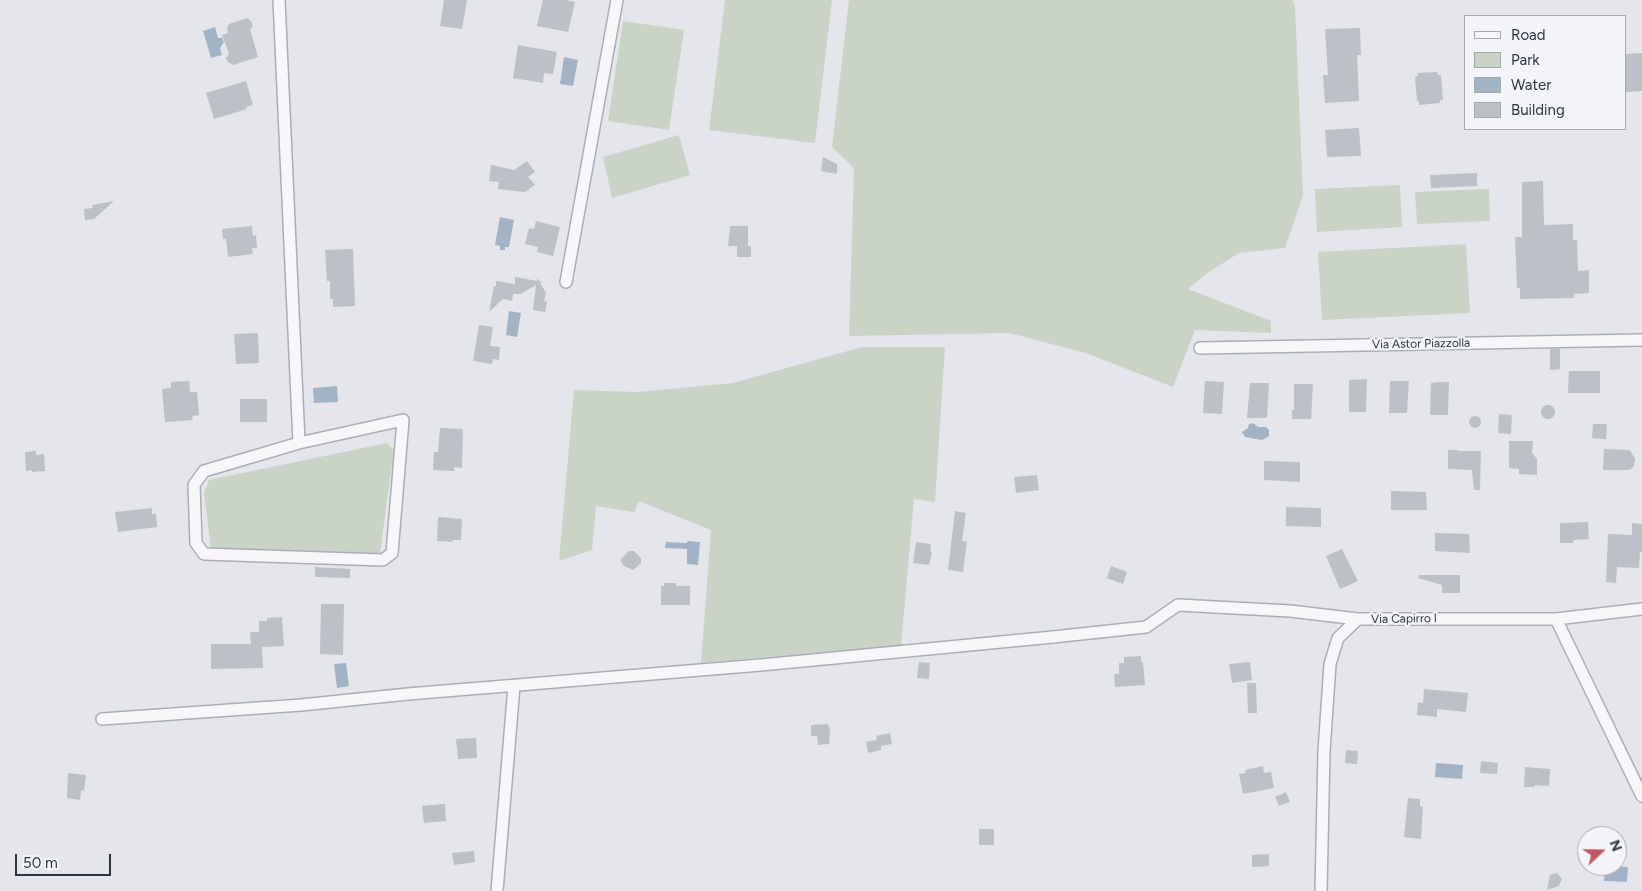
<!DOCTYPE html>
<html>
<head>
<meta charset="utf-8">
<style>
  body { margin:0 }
  #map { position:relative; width:1642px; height:891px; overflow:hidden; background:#e4e6eb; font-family:Figtree,sans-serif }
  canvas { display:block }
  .legend { position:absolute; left:1464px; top:15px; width:162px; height:115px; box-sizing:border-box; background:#f4f5f8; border:1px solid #a4a8af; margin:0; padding:6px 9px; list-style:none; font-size:15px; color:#2d3441 }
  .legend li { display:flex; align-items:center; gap:10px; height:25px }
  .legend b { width:25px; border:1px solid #a4a8af }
  .north { position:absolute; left:1577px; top:826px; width:50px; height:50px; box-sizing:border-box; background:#f4f5f8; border:1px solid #a4a8af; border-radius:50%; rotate:69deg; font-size:14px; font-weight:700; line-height:20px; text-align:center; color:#2d3441 }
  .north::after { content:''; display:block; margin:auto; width:18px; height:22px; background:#c15864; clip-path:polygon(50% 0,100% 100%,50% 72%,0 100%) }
  .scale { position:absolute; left:15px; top:854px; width:96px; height:22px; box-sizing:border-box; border:2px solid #2d3441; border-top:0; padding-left:6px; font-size:15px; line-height:18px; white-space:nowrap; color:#2d3441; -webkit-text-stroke:4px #f4f5f8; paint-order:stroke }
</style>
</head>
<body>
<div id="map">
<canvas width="1642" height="891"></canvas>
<ul class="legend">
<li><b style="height:6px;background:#f7f7f9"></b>Road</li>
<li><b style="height:14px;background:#c9d4c6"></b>Park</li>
<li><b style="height:14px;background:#a3b3c6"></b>Water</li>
<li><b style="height:14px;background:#bcc0c7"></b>Building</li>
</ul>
<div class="north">N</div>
<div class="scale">50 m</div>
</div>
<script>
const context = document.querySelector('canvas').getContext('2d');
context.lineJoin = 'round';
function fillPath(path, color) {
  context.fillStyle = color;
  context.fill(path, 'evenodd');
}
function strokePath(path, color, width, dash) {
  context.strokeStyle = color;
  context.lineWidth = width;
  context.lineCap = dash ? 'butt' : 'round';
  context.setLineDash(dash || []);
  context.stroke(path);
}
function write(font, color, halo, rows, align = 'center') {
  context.font = font + ' Figtree,sans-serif';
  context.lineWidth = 4.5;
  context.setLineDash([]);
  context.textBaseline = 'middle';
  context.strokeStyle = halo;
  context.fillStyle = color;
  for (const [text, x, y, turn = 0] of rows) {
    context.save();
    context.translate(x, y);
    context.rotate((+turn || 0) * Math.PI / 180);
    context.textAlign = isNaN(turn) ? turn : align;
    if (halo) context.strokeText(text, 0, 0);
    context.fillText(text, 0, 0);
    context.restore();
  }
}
const green = new Path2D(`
  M725,0H832L815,143L709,130Z
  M849,0H1292L1295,5L1303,196L1285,248L1239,253L1206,274L1188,289L1271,321V333L1195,330L1173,387L1086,353L1009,333L849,336L854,168L832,147Z
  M623,21L684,30L669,130L608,121Z
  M679,135L690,175L612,198L603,157Z
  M1400,185L1402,227L1317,232L1315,189Z
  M1489,189L1490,221L1417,224L1415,192Z
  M1466,244L1470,313L1322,320L1318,252Z
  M862,347H945L935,502L914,499L901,646L701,663L711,530L639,501L634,512L596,506L592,550L559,561L574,390L637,392L733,383Z
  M387,443L394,450L380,553L211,548L204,493L209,480Z`);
const water = new Path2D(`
  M215,27L218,38H222L224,42L220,48L222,55L211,58L203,31Z
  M564,57L578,60L573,86L560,84Z
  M500,217L514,220L509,247H505V250H500V246L495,245Z
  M509,311L521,313L517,337L506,335Z
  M337,386L338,402L314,403L313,388Z
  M1253,423L1258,427H1266L1269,430V436L1262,440L1245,437L1242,432L1248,428L1249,424Z
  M688,541L700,542L698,565L687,564V549L665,548L666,542L686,543Z
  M346,663L349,686L337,688L334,664Z
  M1436,763L1463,765L1462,779L1435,777Z
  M1605,866L1628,867L1627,882L1604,881Z`);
const building = new Path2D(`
  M444,0H467L462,29L440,26Z
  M543,0H565L575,2L568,32L537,26Z
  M247,18L251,21L253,26L250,29L258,57L233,65L228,62L226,58L229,54L222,35L228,33L227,28L229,24Z
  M1360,28L1361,55H1357L1359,101L1325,103L1323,75H1328L1325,29Z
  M518,45L557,52L553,74L544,73L543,83L513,78Z
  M1642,53V91L1626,92V54Z
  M1437,72L1438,75H1441L1443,100H1440V103L1419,105V101H1417L1415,77L1418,76V73Z
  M246,81L253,105L246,107L247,109L214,119L206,93Z
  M1359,128L1361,156L1327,157L1325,130Z
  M823,157L837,164V174L821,171Z
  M527,161L535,172L528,177L535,185L525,192L498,189L499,182L489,181L491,165L514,170Z
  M1477,173V186L1431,188L1430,175Z
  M1543,181L1544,225L1573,224V240H1577L1578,271L1589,270V293L1574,294V298L1520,299V288H1517L1515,237H1522V182Z
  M114,201L94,219L85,220L84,209L93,208L92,205Z
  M536,221L560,227L553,256L537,252L538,247L525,244L529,228L534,229Z
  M252,226L253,236L256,235L257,248H252L253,254L228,257L226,239H223L222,229Z
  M730,226H748V246H751V257H737V246H728Z
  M353,249L355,306L333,307V299H330V281H327L325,250Z
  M515,277L537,281V278L539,281L542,282L540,283L546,293L544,301L547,302L545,312L533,310L536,285L521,294H513L512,301L503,299L489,312L494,286H496V281L515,284Z
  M479,325L493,327L490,346L500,347L499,360L493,359L492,364L473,361Z
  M258,333L259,363L236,364L234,334Z
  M1550,349H1560V369L1550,370Z
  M1569,371H1600V393H1568Z
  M1367,379L1366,412H1349V380Z
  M189,381L190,392H197L199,415L192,416L193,420L165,422L162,389L171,388V382Z
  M1205,381L1224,382L1222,414L1203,413Z
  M1390,381H1409L1407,413H1389Z
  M1441,382H1449L1448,415H1430L1431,383Z
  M1250,383H1269L1267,418H1247Z
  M1294,384H1313L1311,419H1292V410H1294Z
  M240,399H267V422H240Z
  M1541 412a7 7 0 1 1 14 0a7 7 0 1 1-14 0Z
  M1499,414L1512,415L1511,434L1498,433Z
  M1469 422a6 6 0 1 1 12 0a6 6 0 1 1-12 0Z
  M1593,424H1607L1606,439L1592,438Z
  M440,428L463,429L462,468L454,467V471L433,470L434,452H438Z
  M1509,441H1533L1532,453L1537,459V475L1519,474V469L1509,468Z
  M1604,449L1630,450L1635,459L1634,466L1630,470H1603Z
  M1448,450H1458V451H1481L1480,490H1474L1472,470L1448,469Z
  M36,451V455L44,454L45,471L32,472V470L26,471L25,452Z
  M1264,461L1300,462V482L1264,480Z
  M1037,475L1039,490L1016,493L1014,477Z
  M1391,491L1426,492L1427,510H1391Z
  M1286,507L1321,508V527L1286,526Z
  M152,508V514H156L157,527L118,532L115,512Z
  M955,511L966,513L962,541L967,542L963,572L948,570Z
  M438,517L462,519L461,540H453L452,542L437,541Z
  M1588,522L1589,539L1573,540V543H1560V523Z
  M1632,523L1642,524V552H1640L1639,568L1617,567L1616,583L1606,582L1608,534L1632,535Z
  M1435,533L1469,534L1470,553L1435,551Z
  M916,542L931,544L930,551L932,552L929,565L913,563Z
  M1342,549L1358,581L1340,589L1326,556Z
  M629,551H634L641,558V563L633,570L624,566L620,560Z
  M1111,566L1127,572L1123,584L1107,578Z
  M315,567L350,569V578L315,577Z
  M1419,575H1460V593H1442V585L1418,578Z
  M664,583H676V586H690V605H661V586H664Z
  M321,604H344L343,655L320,654Z
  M282,617L284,646L262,647L263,668L211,669V644H251L250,632H259V621H267V618Z
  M1141,656V662H1143L1145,685L1115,687L1114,674H1119V663H1124V657Z
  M919,662L930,663L929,679L917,678Z
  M1250,662L1252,680L1232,683L1229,664Z
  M1247,683H1256L1257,713H1248Z
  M1424,689L1468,693L1466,712L1437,709V717L1417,715L1418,702L1423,703Z
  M828,724L830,730L829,744L818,745L817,736H811V725Z
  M890,733L892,744L881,746V750L868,753L866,742L877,740L876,736Z
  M476,738L477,758L458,759L456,739Z
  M1346,750L1358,751L1357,764L1345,763Z
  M1481,761L1498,763L1497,774L1480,773Z
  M1263,766L1264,773L1271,772L1274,788L1243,794L1239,774L1246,773L1245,770Z
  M1525,767L1550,769L1549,786L1535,785L1534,787H1524Z
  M68,773L86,775L84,791L81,790L80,800L67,798Z
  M1286,792L1290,802L1279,806L1275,797Z
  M1408,798L1420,799V806L1423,807L1421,839L1404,837Z
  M445,804L446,821L424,823L422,806Z
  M979,829H994V845H979Z
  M474,851L475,862L454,865L452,853Z
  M1269,854V866L1252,867V855Z
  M1557,873L1562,879L1559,886L1547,890L1550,875Z`);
const street = new Path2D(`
  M279,0L299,443
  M566,282L617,0
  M1200,348L1642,340
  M403,420L392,553L383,560L204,554L196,543L194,485L204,471L299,443Z
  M1556,619L1642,796
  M102,719L301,705L408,694L761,665L1053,637L1146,627L1178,605L1290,611L1358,619
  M497,891L514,686
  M1321,891L1324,751L1330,664L1338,638L1358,619H1556L1642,609`);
const streetNames = [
  ["Via Astor Piazzolla",1421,344,-1],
  ["Via Capirro I",1404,619,-1]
];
fillPath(green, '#c9d4c6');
fillPath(water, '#a3b3c6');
fillPath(building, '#bcc0c7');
strokePath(street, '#a9adb5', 14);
strokePath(street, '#f7f7f9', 11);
write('12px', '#2d3441', '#f4f5f8', streetNames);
</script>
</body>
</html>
